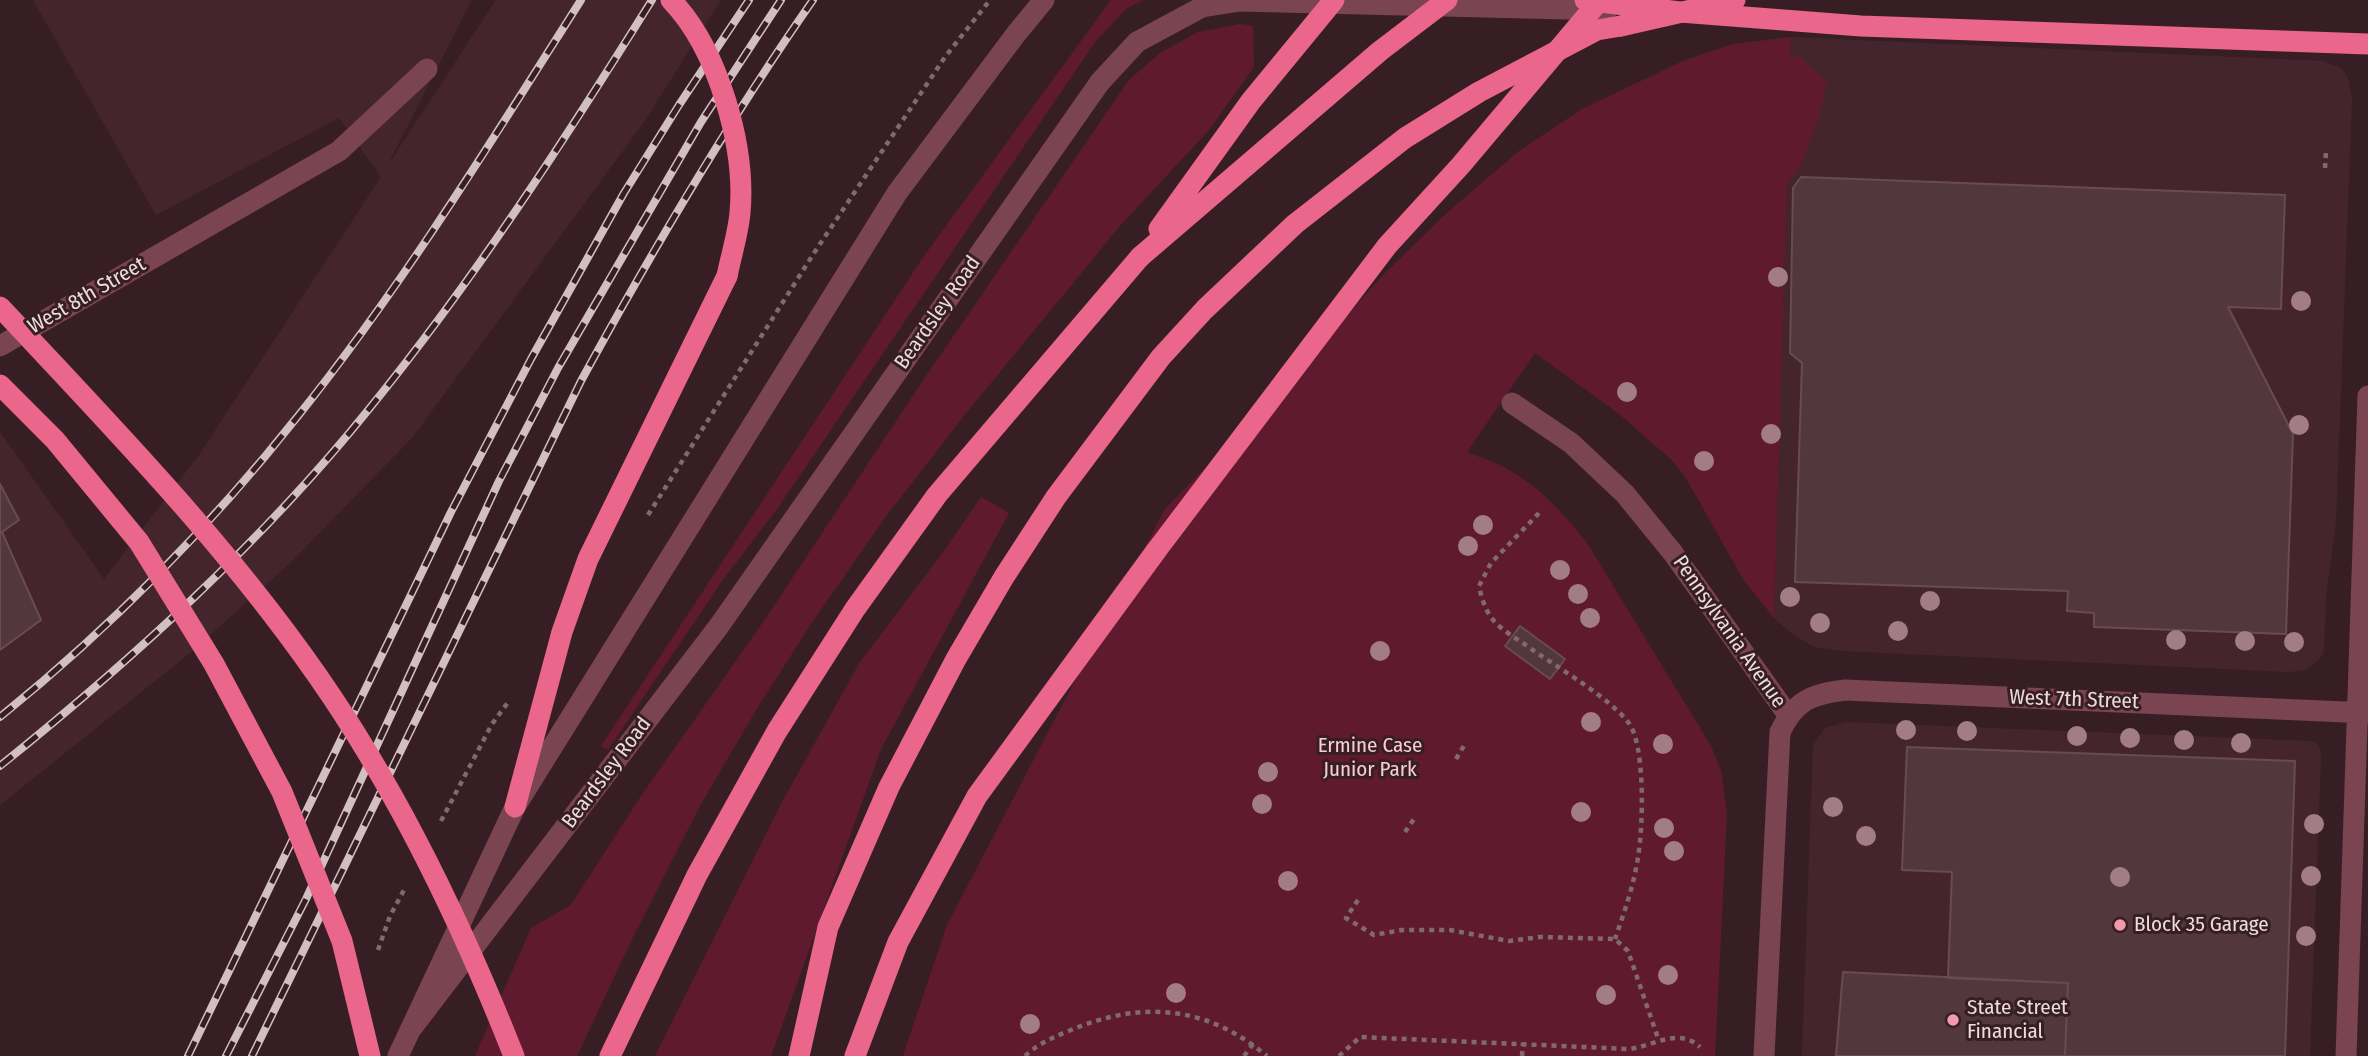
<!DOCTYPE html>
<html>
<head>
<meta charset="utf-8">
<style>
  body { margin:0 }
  canvas { display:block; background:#371e24 }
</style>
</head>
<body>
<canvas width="2368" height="1056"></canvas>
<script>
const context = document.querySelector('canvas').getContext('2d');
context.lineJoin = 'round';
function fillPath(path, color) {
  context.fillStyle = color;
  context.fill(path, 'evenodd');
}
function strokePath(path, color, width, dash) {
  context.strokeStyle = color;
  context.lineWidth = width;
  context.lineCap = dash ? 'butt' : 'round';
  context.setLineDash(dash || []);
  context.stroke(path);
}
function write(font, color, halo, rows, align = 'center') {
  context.font = font + ' "Fira Sans Condensed",sans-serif';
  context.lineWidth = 6;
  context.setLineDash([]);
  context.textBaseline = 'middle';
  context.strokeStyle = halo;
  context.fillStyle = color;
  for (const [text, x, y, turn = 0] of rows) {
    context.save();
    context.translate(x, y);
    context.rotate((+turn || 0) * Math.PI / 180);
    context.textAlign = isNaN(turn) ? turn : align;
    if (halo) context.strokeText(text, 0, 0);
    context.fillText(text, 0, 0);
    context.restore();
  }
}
const built = new Path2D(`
  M33,0H472L386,168L496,0H721L644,122L412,438L291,562L190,653L0,805V432L104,579L199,455L381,177L339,118L156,215Z
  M1791,37L2323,61L2342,69L2348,78L2352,99L2336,520L2326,597L2324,648L2322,656L2315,663L2305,670L2289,672L1843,651L1814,647L1792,634L1774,618Z
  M1846,722L2311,741L2316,743L2319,747L2321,754L2310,1056H1802L1813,745L1825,728Z`);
const green = new Path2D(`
  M1111,0H1143L1126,9L1095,42L777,509L722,581L608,750L601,746L924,256Z
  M1240,24L1253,26L1254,67L1209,130L1119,227L963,417L884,519L811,624L759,705L701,804L633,937L577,1056H475L531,928L571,905L639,799L766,618L922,382L1129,80L1160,53L1198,32Z
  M1791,37L1790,58L1798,56L1827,81L1820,115L1799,170L1787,182L1774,618L1743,579L1686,478L1673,461L1618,413L1535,353L1467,452C1477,457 1488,459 1498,464C1535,482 1562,511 1587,543L1711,746L1721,770L1727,813L1715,1056H903L947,925L1165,509L1289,382L1382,276L1449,211L1519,151L1582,109L1685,60L1733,44Z
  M981,497L1009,513L881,749L771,1056H655L781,804L860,662L942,554Z`);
const building = new Path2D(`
  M1801,177L2285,195L2281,309L2228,307L2293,434L2286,634L2094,627V613L2067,611L2068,591L1795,582L1802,363L1790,353L1793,188Z
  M0,484L19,520L2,532L41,620L0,650Z
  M1520,626L1565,659L1550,679L1505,646Z
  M1907,747L2295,761L2285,1056H2065L2068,983L1948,978L1952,872L1902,870Z
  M1843,972L2068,983L2065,1056H1836Z`);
const path = new Path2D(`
  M2325,168L2326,151
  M1539,513L1491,563L1479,586C1487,624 1500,627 1530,648C1559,669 1606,695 1628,722C1646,744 1643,829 1638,857C1634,885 1624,913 1615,939
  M648,515L814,253L945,57L990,0
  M1456,759L1465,744
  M441,821L492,724L509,701
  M1405,832L1416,816
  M1358,900L1346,918L1374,935L1402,930H1450L1509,941L1540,937L1615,939L1628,951L1659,1041
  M378,950L390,916L405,888
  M1025,1056C1039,1043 1054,1037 1071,1030C1143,1000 1207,1006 1267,1056
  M1244,1056L1253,1044
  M1339,1056L1360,1037L1629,1049C1654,1046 1678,1027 1700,1047
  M1522,1056L1523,1043`);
const minor = new Path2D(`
  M0,346L339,151L427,69
  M1512,403L1571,443L1625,494L1673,553L1788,715
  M411,1029L719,626L1100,82L1137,42L1202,7L1240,1L1607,10
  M398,1056L515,807L897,193L1016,34L1044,0
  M1764,1056L1780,732C1795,701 1811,694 1845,690L2368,713
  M2346,1056L2368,396`);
const highway = new Path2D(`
  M1585,0L1680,12L1861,26L2368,44
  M515,807L562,632L588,559L727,276
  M610,1056L697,875L777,731L855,609L937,495L1140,257
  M799,1056L828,927L889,787L956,659L1004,577L1056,497L1161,357L1205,309L1295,224L1405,138L1479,92L1597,30L1621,26
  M855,1056L898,942L977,796L1156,551`);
const rail = new Path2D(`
  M0,717C110,628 210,527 298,416C403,285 491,142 581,0
  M0,766C133,659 262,542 369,409C474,280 564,141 652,0
  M188,1056L451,512L531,359L624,193L679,105L749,0
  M226,1056L306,899L499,481L558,368L701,122L781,0
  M252,1056L581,381C652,251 728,122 813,0`);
const highwayBridge = new Path2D(`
  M671,0C718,49 746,146 740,213C738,234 731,256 727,276
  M1621,26L1735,0
  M1159,229L1251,101L1334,0
  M1140,257L1380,51L1447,0
  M0,307C117,432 237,555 332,697C407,809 465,932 514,1056
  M0,385L55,440L139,542L214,664L282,792L342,941L370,1056
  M1156,551L1387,246L1461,165L1600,0`);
const trees = [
  [1778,277],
  [2301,301],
  [1627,392],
  [2299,425],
  [1771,434],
  [1704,461],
  [1483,525],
  [1468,546],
  [1560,570],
  [1578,594],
  [1790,597],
  [1930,601],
  [1590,618],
  [1820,623],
  [1898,631],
  [2176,640],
  [2245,641],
  [2294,642],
  [1380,651],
  [1591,722],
  [1906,730],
  [1967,731],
  [2077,736],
  [2130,738],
  [2184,740],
  [2241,743],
  [1663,744],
  [1268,772],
  [1262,804],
  [1833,807],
  [1581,812],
  [2314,824],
  [1664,828],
  [1866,836],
  [1674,851],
  [2311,876],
  [2120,877],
  [1288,881],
  [2306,936],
  [1668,975],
  [1176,993],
  [1606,995],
  [1030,1024]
];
const markers = [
  [2120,925,7,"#f29aad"],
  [1953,1020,7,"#f29aad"]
];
const streetNames = [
  ["West 8th Street",87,296,-30],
  ["Beardsley Road",938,313,-55],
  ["Pennsylvania Avenue",1729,632,55],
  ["West 7th Street",2074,700,2],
  ["Beardsley Road",607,773,-53]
];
const parkNames = [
  ["Ermine Case",1370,746],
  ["Junior Park",1370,770]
];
const poiNames = [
  ["Block 35 Garage",2134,925],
  ["State Street",1967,1008],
  ["Financial",1967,1032]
];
fillPath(built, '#45252d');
fillPath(green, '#601a30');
fillPath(building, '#52373d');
strokePath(building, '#684c52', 2);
strokePath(path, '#806a6f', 4.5, [5, 5]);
strokePath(minor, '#7a4451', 21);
strokePath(highway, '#ea668a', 21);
strokePath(rail, '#d1bfc2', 8);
strokePath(rail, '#371e24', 5, [16]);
strokePath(highwayBridge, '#ea668a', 21);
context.fillStyle = '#a27d85';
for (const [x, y] of trees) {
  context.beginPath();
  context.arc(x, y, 10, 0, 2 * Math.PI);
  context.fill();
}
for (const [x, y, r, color] of markers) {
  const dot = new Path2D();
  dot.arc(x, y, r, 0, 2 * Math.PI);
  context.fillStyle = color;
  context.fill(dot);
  strokePath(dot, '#371e24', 2.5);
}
write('21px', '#ecdbdd', '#371e24', streetNames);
write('21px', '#facbd4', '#371e24', parkNames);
write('21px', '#ecdbdd', '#371e24', poiNames, 'left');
</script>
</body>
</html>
